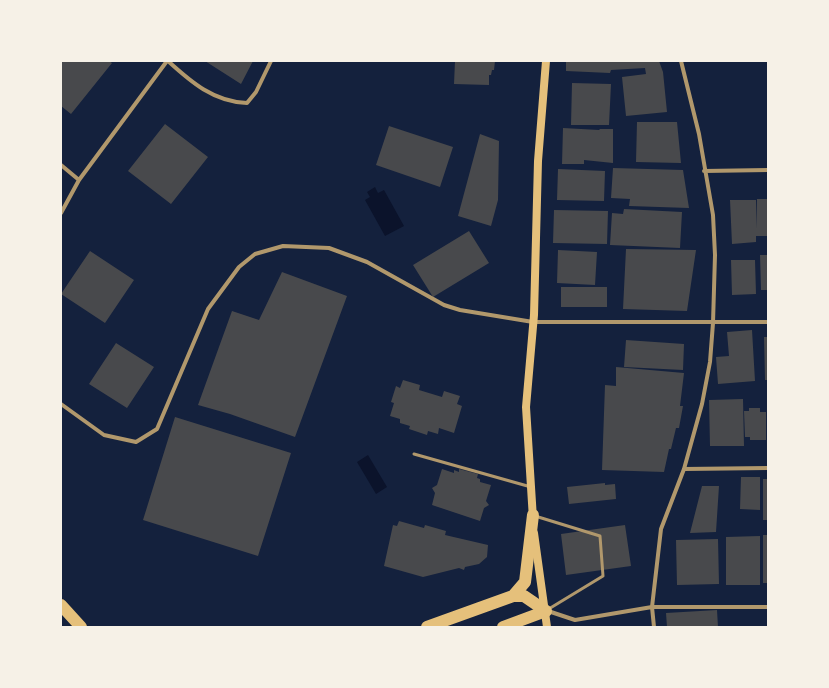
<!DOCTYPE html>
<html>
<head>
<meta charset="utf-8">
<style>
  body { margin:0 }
  #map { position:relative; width:829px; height:688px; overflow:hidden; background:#14213d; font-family:"Space Grotesk",sans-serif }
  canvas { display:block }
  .frame { position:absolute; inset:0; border:62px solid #f6f1e7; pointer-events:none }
</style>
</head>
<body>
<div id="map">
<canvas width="829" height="688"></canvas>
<div class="frame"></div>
</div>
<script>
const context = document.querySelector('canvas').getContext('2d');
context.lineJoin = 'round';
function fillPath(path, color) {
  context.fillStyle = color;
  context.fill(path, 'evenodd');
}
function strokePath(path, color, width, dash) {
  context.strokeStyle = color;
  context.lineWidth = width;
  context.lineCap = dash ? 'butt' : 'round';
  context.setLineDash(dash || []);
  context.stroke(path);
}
const water = new Path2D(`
  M375,187L378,193L384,190L404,226L385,236L365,200L370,197L367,192Z
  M368,455L387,487L376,494L357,462Z`);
const building = new Path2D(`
  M61,61H109L112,63L71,114L61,106Z
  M205,61H253L241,84Z
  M455,61H495L494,70H492L491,75H489V85L454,84Z
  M566,61H659L663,72L667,112L626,116L622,77L646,74L645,68L611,70L610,73L566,71Z
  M572,83L611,84L609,125H571Z
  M637,122H677L681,163L636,162Z
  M165,124L208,157L171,204L128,171Z
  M389,126L453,147L440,187L376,165Z
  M563,128L599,130L600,129H613V163L584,160V164H562Z
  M480,134L499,141L498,200L491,226L458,216Z
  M613,168L683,170L689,208L629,206L630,199L611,198Z
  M558,169L605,171L604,201L557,200Z
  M757,199H768V236H756V242L732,244L730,200H756L757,229Z
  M624,209L682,212L680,248L610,245L612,213L623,214Z
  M554,210L608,211L607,244L553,243Z
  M469,231L489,263L433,297L413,265Z
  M626,249L696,250L687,311L623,309Z
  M558,250L597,252L595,285L557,283Z
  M90,251L134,280L105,323L61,294Z
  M760,255H768V290H761Z
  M731,260H755L756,294L732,295Z
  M282,272L347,296L295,437L230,414L198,405L232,311L259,320Z
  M561,287H607V307H561Z
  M752,330L755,381L718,384L716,357L729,356L727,332Z
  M764,337H768V380H765Z
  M626,340L684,344L683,370L624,367Z
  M116,343L154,367L127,408L89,384Z
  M616,367L684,373L680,406H683L679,428H676L671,449H669L664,472L602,470L605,385L616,386Z
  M403,380L420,385L419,390L442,397L444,391L460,396L457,404L462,406L454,433L439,428L438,434L428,431L427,435L409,429L410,426L400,423V419L390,416L394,403L391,402L396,386L400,388Z
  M743,399L744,446H710L709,400Z
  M749,408H760V412H766V440H750V437H745L744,411H749Z
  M175,417L291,453L258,556L143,520Z
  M442,469L454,473V470L459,472V469L478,474L477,478L480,479V482L491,485L486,501L489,505L484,508L480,521L432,505L435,493L432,488L437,485Z
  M741,477H760V510L740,509Z
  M763,479H768V520H763Z
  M605,483V485L615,484L616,499L569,504L567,487Z
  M702,486H719L716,532L690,533Z
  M399,521L424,528L425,525L446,531L445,535L488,545L487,557L479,564L465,567L464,570L459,568L423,577L384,566L393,525L397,526Z
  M625,525L631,566L566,575L561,534Z
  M763,535H768V583H763Z
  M760,536V585H726V537Z
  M718,539L719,584L677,585L676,540Z
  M717,610L718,627H667L666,613Z`);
const service = new Path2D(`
  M414,454L531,487
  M535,516L600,536L603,576L547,610`);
const minor = new Path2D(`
  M168,61C191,82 214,102 247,103L256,92L271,61
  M61,165L79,180
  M704,171L768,170
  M61,213L79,180L167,61
  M61,404L104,435L136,442L157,429L208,309L239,267L255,254L283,246L329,248L367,262L444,305L460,310L533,322H768
  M684,469L768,468
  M548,611L575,620L652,607H768
  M654,627L652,607L661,529L684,469L702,404L710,362L713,323L715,255L713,215L699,134L681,61`);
const secondary = new Path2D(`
  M533,519L526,407L534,315L538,161L546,61
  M534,533L547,627`);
const motorway = new Path2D(`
  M513,596L525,582L533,515
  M61,605L81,627
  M427,627L513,596H524L546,611
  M503,627L546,611`);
fillPath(water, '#0b132b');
fillPath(building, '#48494c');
strokePath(service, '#b1986c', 3);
strokePath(minor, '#b1986c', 4);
strokePath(secondary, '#e5c07b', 8);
strokePath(motorway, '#e5c07b', 12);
</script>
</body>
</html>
